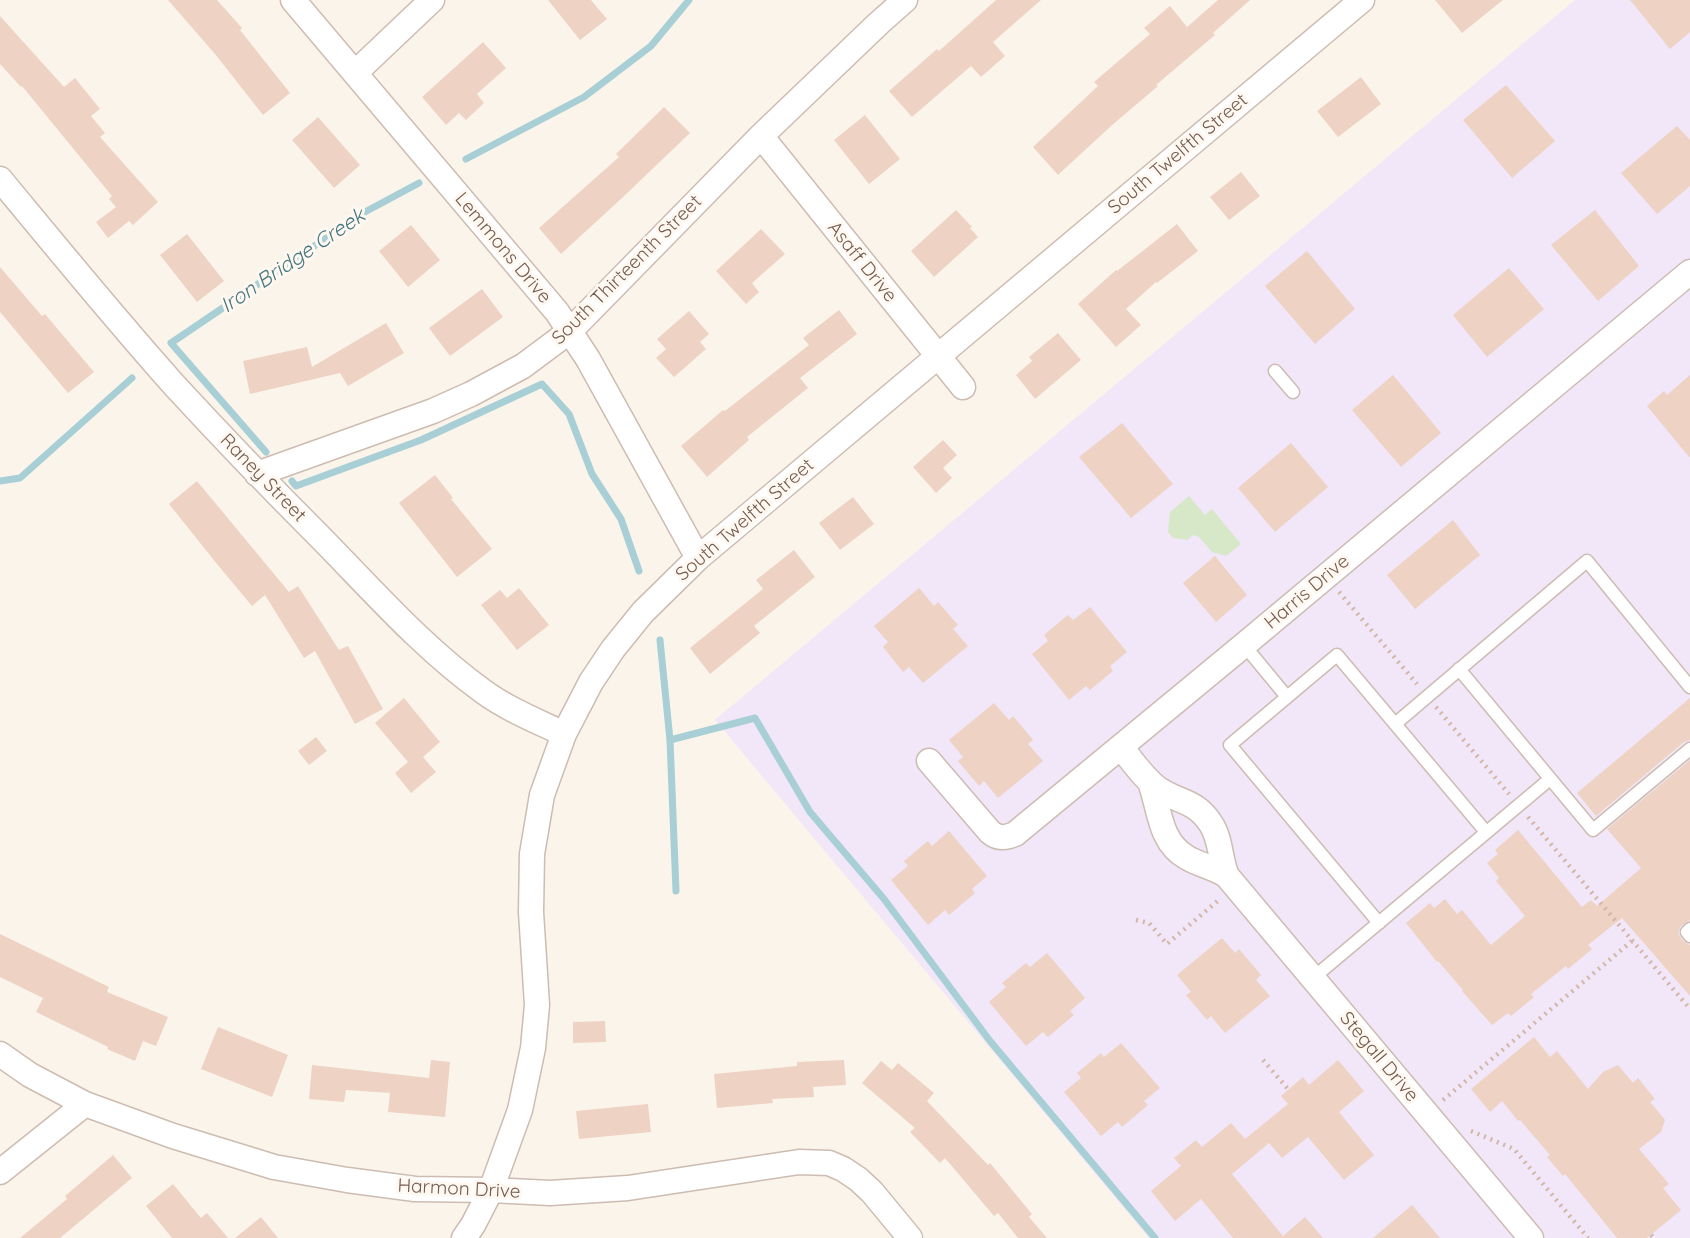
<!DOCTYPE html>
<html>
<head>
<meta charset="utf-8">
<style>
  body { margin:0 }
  canvas { display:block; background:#fbf4ea }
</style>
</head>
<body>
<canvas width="1690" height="1238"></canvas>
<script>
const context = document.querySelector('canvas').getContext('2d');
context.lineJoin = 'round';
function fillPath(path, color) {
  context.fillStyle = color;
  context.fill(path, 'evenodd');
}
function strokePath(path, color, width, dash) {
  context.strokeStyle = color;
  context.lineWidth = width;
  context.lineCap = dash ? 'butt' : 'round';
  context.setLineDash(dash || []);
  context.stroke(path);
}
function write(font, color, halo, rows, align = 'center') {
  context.font = font + ' Quicksand,sans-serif';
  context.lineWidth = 6;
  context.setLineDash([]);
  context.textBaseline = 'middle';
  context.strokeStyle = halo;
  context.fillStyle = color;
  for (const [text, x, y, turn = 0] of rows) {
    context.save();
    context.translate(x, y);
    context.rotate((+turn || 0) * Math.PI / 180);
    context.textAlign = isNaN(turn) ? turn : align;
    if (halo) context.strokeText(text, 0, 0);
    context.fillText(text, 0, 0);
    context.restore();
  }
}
const education = new Path2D(`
  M1575,0H1690V1238H1149L715,720Z`);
const green = new Path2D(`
  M1189,496L1205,515L1212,509L1241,544L1226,556L1212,552L1199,537L1193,535L1187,540L1173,538L1168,532L1170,512Z`);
const stream = new Path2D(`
  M466,159L584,97L651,46L689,0
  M266,452L171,343L363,213L419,183
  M0,481L20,478L132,378
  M292,481L296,486L421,440L542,384L569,414L592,474L621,519L639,571
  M660,640L670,740L755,718L810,812L884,899L990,1041L1155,1238
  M670,740L676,891`);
const building = new Path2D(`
  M168,0H217L242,28L240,30L290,93L263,115L215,54Z
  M548,0H591L607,19L580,40Z
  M996,0H1041L993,42L1005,56L981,77L971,66L912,117L889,91L937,49L939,51Z
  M1218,0H1250L1213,33L1215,35L1156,85L1158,86L1111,126L1058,175L1033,147L1098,86L1094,82L1150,34L1144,28L1170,6L1187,27Z
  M1435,0H1503L1462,33Z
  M1630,0H1690V32L1670,49Z
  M0,16L64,87L75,78L100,109L91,116L105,133L100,137L158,202L133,225L129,221L108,238L96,222L116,207L109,199L112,196L22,86L21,87L0,64Z
  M483,42L506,68L477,94L484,103L466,120L459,113L446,125L422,97Z
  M1361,77L1381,104L1338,137L1317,111Z
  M1506,85L1555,141L1512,178L1463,120Z
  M664,107L690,133L622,198L561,254L539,228L619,157L616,154Z
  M865,115L900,159L869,184L834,140Z
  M318,117L360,165L334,188L292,140Z
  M1677,126L1690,140V186L1657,214L1621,173Z
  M1241,172L1260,196L1229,220L1210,197Z
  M956,210L972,227L970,228L978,237L934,277L911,251Z
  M1595,210L1639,266L1598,301L1551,245Z
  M1177,224L1198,251L1157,283L1156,282L1126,309L1141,325L1116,347L1078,304L1116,270L1117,271Z
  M411,225L440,260L408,287L379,251Z
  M761,229L785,254L752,283L759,292L746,304L716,271Z
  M187,234L224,281L197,302L160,255Z
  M1307,251L1355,309L1315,344L1265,286Z
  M0,267L42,316L45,314L94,372L68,393L0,312Z
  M1509,268L1544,309L1487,357L1453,315Z
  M482,289L503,317L450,356L429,328Z
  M839,310L857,334L800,378L808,388L747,437L749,440L707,477L681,446L723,410L725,411L809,345L803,338Z
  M689,311L709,334L700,342L706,349L674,377L656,358L666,349L657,339Z
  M386,323L404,353L348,386L340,373L250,394L243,361L307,347L312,367Z
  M1058,333L1081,360L1035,399L1016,375L1032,361L1029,357Z
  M1393,375L1441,433L1401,467L1352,410Z
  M1690,375V458L1647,406L1664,391L1667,395Z
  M1122,423L1173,484L1131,518L1079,457Z
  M943,440L957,455L943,468L952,478L936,493L913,467Z
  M1291,443L1328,487L1275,532L1238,488Z
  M435,475L453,498L451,499L492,549L457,577L399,503Z
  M197,481L289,592L298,586L339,650L348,646L383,709L355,724L315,651L304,658L265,595L252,606L217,564L169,504Z
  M853,497L874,524L840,550L819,523Z
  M1453,520L1480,555L1415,609L1387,575Z
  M794,550L815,577L754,626L760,633L710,674L690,648L763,589L756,580Z
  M1215,556L1247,595L1216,622L1183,583Z
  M519,588L549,625L517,650L481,605L500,590L507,598Z
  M919,588L934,606L938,602L958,625L953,629L968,646L923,683L909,667L903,672L883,647L888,642L874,626Z
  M1090,607L1127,652L1110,666L1113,671L1090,690L1086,686L1069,700L1032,654L1048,641L1044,635L1068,615L1073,620Z
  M404,698L440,742L423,757L436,772L411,793L395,773L408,762L375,723Z
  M1690,698V740L1684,742L1596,816L1577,793Z
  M994,703L1009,720L1013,716L1033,740L1028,744L1043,761L998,798L984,781L979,786L958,761L963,757L949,740Z
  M316,737L327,751L309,765L298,751Z
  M1690,760V920L1681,926L1678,933L1683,941L1690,945V996L1622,918L1588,945L1592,949L1568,969L1566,966L1531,994L1534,997L1511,1016L1508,1013L1492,1025L1462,991L1463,990L1438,961L1437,962L1406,923L1430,903L1434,908L1445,899L1457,914L1462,910L1491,945L1525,916L1496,881L1499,878L1487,863L1498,854L1495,850L1518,830L1582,907L1591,900L1597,906L1641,868L1607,829Z
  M949,831L987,876L972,889L975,893L949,915L945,910L928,925L891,880L908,866L904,861L928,841L932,846Z
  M0,934L109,987L107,992L168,1017L156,1046L143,1041L135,1061L107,1049L108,1047L36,1012L43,998L0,977Z
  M1222,938L1235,953L1239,949L1261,975L1256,980L1270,996L1225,1033L1211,1016L1207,1020L1186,995L1191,992L1177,975Z
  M1047,953L1085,998L1070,1011L1074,1015L1048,1037L1043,1032L1026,1046L989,1002L1006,987L1002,983L1026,963L1030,967Z
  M605,1021L606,1042L573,1043V1022Z
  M218,1027L288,1055L272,1097L201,1069Z
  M1534,1037L1550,1057L1557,1051L1588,1089L1603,1072L1618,1065L1633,1083L1638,1078L1655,1099L1650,1102L1665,1120L1661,1132L1639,1149L1669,1184L1663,1188L1681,1210L1647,1238H1617L1565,1174L1563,1176L1547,1157L1550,1155L1520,1120L1518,1121L1502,1101L1490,1112L1471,1089Z
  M1121,1043L1160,1088L1144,1101L1148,1105L1122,1127L1118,1122L1101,1136L1064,1092L1081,1078L1077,1073L1101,1053L1104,1057Z
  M431,1060L450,1062L445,1117L388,1112L390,1093L346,1090L344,1102L309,1099L312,1065L429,1078Z
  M844,1060L846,1085L813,1087L814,1097L772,1099L773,1103L717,1108L714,1074L797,1066V1062Z
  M1338,1060L1364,1091L1339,1112L1374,1155L1344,1180L1308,1137L1282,1158L1269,1143L1232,1174L1283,1236L1305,1217L1323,1238H1233L1201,1199L1175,1221L1151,1191L1181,1166L1174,1158L1196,1140L1202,1147L1231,1123L1245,1139L1288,1104L1281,1096L1303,1077L1309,1085Z
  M881,1061L892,1070L898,1063L934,1093L927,1101L988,1165L990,1163L1032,1214L1029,1217L1047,1238H1018L998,1213L994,1216L945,1158L940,1163L910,1132L915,1128L862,1083Z
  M648,1104L651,1132L579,1139L576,1111Z
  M113,1155L132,1178L60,1238H20L67,1199L65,1196Z
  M173,1184L201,1218L207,1213L228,1238H172L146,1206Z
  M1412,1205L1440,1238H1373Z
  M261,1217L278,1238H235Z`);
const path = new Path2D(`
  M1339,592L1417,684
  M1436,707L1509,794
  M1528,817L1690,1009
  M1136,920L1149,923L1167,944L1220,899
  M1263,1060L1288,1089
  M1443,1100L1632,941
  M1471,1131L1514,1149L1588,1238
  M1651,1235L1654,1238`);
const lane = new Path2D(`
  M1275,371L1293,392
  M1244,645L1287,697
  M1459,669L1593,830L1690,749
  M1395,724L1587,561L1690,687
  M1379,923L1230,745L1337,655L1486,832
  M1690,929L1687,932L1690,936
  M1313,978L1550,779`);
const street = new Path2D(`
  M293,0L557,312L588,359L698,558
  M355,73L432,0
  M761,136L963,387
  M0,179C58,249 115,319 175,386C223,438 272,489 322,539C374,592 424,649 484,692C509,710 537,721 564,734
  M257,474L433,411L471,394L523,366L570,331L761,136L879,23L905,0
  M1121,747C1132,761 1143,777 1157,788C1178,803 1195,799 1211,824C1221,839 1220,860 1227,876
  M929,761L990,832C998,839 1006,838 1015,834L1244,645L1690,272
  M1150,782C1160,809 1159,841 1186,857C1199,865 1214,867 1227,876L1531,1238
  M0,1054L30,1075L85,1104L173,1136L274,1167L347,1180L415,1189L491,1190L550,1193L628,1188L799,1162L829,1163L843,1169L858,1179L872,1192L910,1238
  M0,1172L85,1104
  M464,1238L473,1225L491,1190L520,1110L533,1048L537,1005L531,912L532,854L542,795L564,734L591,682L613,649L643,612L698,558L1362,0`);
const streetNames = [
  ["South Twelfth Street",1178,154,-40],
  ["Lemmons Drive",503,248,50],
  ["Asaff Drive",862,262,51],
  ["South Thirteenth Street",627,270,-45],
  ["Raney Street",263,478,46],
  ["South Twelfth Street",745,520,-41],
  ["Harris Drive",1307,592,-40],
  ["Stegall Drive",1379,1057,50],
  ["Harmon Drive",459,1189,3]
];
const waterNames = [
  ["Iron Bridge Creek",293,261,-34]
];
fillPath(education, '#f1e7f8');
fillPath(green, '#d7e8c9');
strokePath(stream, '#a7cfd5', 7);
fillPath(building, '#eed3c4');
strokePath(lane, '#cdbcb1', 15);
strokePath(street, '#cdbcb1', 27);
strokePath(path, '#d4b6a7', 4.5, [2, 5]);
strokePath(lane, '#fff', 12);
strokePath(street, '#fff', 24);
write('19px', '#745b4f', '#fef8f1', streetNames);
write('italic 21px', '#47777f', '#fef8f1', waterNames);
</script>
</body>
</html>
